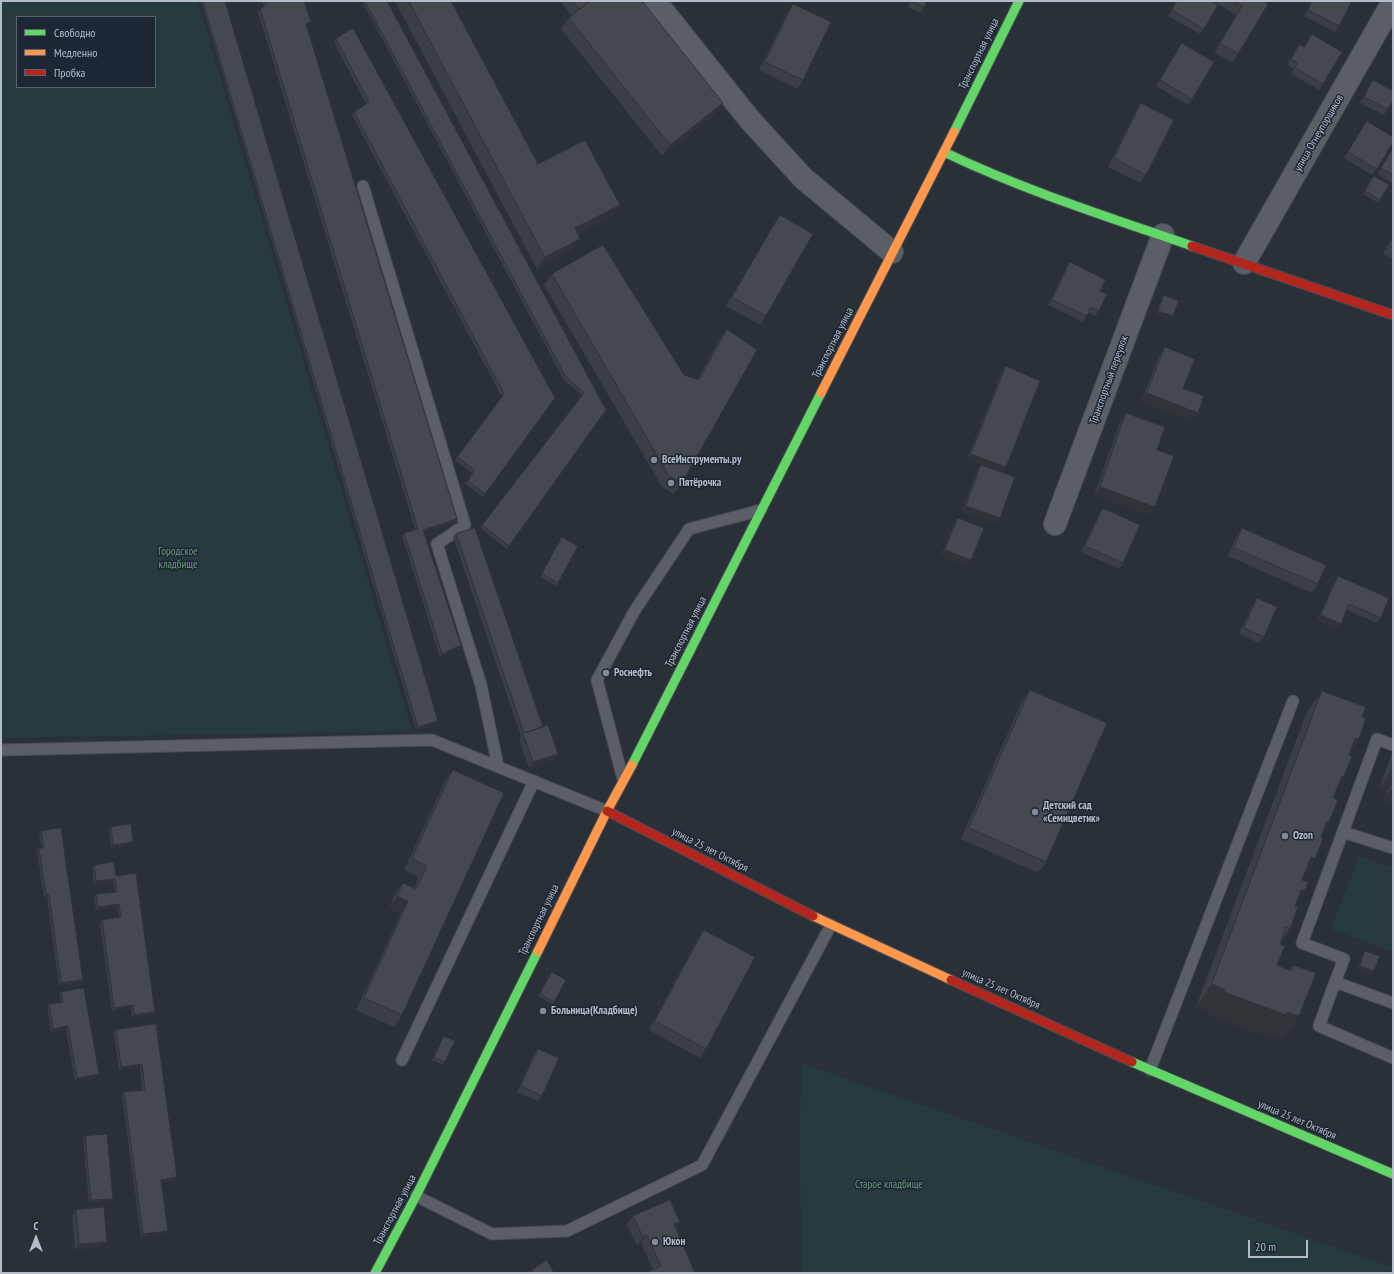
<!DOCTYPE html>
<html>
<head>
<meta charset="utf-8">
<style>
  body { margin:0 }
  #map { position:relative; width:1394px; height:1274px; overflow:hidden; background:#2a3038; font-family:"PT Sans Narrow",sans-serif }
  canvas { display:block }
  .frame { position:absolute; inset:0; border:2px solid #b4bcc9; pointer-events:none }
  .legend { position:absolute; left:16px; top:16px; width:140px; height:72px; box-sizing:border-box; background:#1d2633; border:1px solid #59626f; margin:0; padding:5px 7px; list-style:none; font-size:12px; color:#b4bcc9 }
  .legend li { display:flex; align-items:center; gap:8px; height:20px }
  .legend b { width:20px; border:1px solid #59626f }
  .north { position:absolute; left:16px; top:1218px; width:40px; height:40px; -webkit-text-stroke:3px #1d2633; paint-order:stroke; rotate:0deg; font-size:11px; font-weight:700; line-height:16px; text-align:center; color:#b4bcc9 }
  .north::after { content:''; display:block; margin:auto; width:14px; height:18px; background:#b4bcc9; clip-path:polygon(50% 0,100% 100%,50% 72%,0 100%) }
  .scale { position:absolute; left:1248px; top:1240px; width:60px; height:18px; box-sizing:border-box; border:2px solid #b4bcc9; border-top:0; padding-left:5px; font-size:12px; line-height:14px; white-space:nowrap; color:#b4bcc9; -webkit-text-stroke:3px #1d2633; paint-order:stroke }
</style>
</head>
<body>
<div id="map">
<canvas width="1394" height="1274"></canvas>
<div class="frame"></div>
<ul class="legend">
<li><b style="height:5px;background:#63d668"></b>Свободно</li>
<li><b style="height:5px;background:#ff974d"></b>Медленно</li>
<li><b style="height:5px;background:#b3261e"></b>Пробка</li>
</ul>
<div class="north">С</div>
<div class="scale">20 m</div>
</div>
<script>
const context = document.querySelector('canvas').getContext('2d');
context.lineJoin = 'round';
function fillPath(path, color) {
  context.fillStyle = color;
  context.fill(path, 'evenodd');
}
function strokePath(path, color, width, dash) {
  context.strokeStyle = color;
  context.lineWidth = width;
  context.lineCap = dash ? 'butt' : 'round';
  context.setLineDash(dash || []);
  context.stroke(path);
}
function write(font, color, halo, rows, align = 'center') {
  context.font = font + ' "PT Sans Narrow",sans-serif';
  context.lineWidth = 3;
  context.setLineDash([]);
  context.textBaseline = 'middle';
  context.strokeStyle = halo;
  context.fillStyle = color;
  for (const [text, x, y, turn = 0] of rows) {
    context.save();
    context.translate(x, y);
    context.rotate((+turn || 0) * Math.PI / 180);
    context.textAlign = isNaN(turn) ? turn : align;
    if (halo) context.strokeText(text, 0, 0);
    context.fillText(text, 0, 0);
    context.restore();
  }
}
const green = new Path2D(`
  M1,1H198L412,731L1,738ZM17,17H155V87H17Z
  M1359,856L1393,868V952L1331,929Z
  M801,1063L1393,1267V1273H801L800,1133Z`);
const lane = new Path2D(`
  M363,186L465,525L437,544L481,685L498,766
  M1393,745L1377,739L1302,943L1344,959L1335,982L1393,1003
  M1,750L432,740L607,811
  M623,779L597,680L635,610L689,529L761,510
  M1343,832L1393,848
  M1335,982L1319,1026L1393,1058
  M402,1060L534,781
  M1150,1070L1293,701
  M416,1196L492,1234L567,1231L702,1165L831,925`);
const street = new Path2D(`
  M655,1L750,120L803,178L892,252
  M1244,263L1393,2
  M1055,524L1163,235`);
const fast = new Path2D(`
  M954,132L1019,1
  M944,152C1023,190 1108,217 1192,246
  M632,765L821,393
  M1132,1062L1393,1174
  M375,1273L416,1196L538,951`);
const slow = new Path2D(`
  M821,393L954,132
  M813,916L951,980
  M538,951L607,811L632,765`);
const jam = new Path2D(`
  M1192,246L1393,315
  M607,811L813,916
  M951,980L1132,1062`);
const wall = new Path2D(`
  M201,1H225L438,721L436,724L416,730Z
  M262,1H304L311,21L306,26L455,522L424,532L461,645L459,648L440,657L402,535L404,533L415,529L258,12L260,9L264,6Z
  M362,1H387L606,410L507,549L480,528L582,395L564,380Z
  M395,1H451L538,164L620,205L612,216L578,234L572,250L537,269Z
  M560,1H642L715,114L662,156L561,29L569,18L572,16Z
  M911,1H927L920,13L908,7Z
  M1176,1H1212L1204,29L1200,34L1168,16Z
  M1213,1H1264L1238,54L1232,63L1214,52L1236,15Z
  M1311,1H1352L1339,26L1335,32L1304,16Z
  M793,4L803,80L797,89L759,70L787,13Z
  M1312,34L1323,84L1319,90L1291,74L1294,69L1287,65L1299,44L1304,47Z
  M336,39L555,398L483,497L466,484L472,473L455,460L502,397L352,115L354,112L366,104L334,42Z
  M1182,43L1192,99L1188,105L1156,86Z
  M1373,80L1388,109L1384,115L1360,103L1369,86Z
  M1141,103L1146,175L1140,183L1108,167L1135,112Z
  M1367,121L1377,169L1372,175L1344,158Z
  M1393,148V183L1377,174Z
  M1374,176L1389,185L1378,203L1363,194Z
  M780,215L766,316L760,325L726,306L774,224Z
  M1393,236V259L1383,254Z
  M1070,262L1100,291L1099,311L1095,316L1088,313L1083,322L1048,305L1066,268Z
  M552,274L684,375L698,379L719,340L727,329L682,483L674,494L662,487L544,285Z
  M1164,295L1173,316L1171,319L1156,314L1162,298Z
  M1165,347L1183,388L1192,421L1141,402L1159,356Z
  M1006,366L1002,473L996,524L962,512L977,471L981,465L995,470L967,459L1002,372Z
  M1126,413L1157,450L1149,515L1094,496L1120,422Z
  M1103,508L1123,563L1119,569L1081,552L1099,514Z
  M958,518L967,566L941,556L954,524Z
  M1242,528L1318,584L1312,593L1228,556L1236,537Z
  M456,534L543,727L558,754L554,760L529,768L519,739L521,736L453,537Z
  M562,537L558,583L556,586L540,577Z
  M1338,576L1381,618L1377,623L1347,610L1341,624L1337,629L1317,621L1334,582Z
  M1257,598L1264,637L1259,643L1239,634L1253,604Z
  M1030,690L1046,862L1038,873L961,839L1022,701Z
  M1322,691L1362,717L1359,739L1350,752L1333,798L1329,822L1323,831L1321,837L1315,859L1305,873L1302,880L1295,906L1290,929L1280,944L1277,965L1289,970L1293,965L1299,1016L1283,1039L1272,1035L1270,1038L1208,1015L1209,1012L1196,1007L1306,714Z
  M1393,752V804L1383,801L1387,792L1379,789L1391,755Z
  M453,770L402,1015L394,1027L356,1010L401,913L389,908L395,894L403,883L414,888L419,877L404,870L445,781Z
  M111,827L133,842L131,844L111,847L109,830Z
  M41,831L81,983L59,986L47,897H44L37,851L39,848H42L39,834Z
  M94,865L116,876L155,1012L153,1015L132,1018L131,1008L112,1011L100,923L102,920L119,917L117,907L96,910L94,897L96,894L115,892L113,882L94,884L92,868Z
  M704,930L706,1049L700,1058L649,1030L698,938Z
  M1365,951L1372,974L1357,969L1363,954Z
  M552,972L554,1002L552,1004L538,996Z
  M61,992L99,1074L97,1077L75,1081L66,1029L51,1032L47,1007L49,1004L61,1002L59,994Z
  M156,1024L175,1180L161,1182L168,1231L166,1234L141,1237L122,1095L124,1092L142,1090L140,1067L119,1070L114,1033L116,1030Z
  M444,1036L445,1062L443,1065L432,1060Z
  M538,1049L542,1096L538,1101L517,1092L534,1054Z
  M85,1136L113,1199L111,1201L89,1203L83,1139Z
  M76,1210L103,1247L75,1250L72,1216Z
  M633,1216L680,1222L676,1228L695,1273L653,1270L641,1243L637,1246L627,1225Z
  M532,1270L554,1273H529Z`);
const shadedWall = new Path2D(`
  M311,21L309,23L304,27L306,24Z
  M723,103L715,114L662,156L670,145Z
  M620,205L612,216L567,239L575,228Z
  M580,239L572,250L537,269L545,257Z
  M1158,311L1173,316L1171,319L1156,314Z
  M1147,393L1198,413L1192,421L1141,402Z
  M971,454L1006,467L1002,473L967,459Z
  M1100,487L1155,507L1149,515L1094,496Z
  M966,506L1000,518L996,524L962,512Z
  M457,519L455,522L421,533L423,530Z
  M945,550L971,560L967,566L941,556Z
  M1321,615L1341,624L1337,629L1317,621Z
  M461,645L459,648L440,657L442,654Z
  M438,721L436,724L416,730L418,727Z
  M1355,738L1359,739L1343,762Z
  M558,754L554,760L529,768L533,762Z
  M1393,768V783L1387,792L1379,789Z
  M1342,776L1344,777L1328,800Z
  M1393,787V804L1383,801Z
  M1327,821L1329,822L1313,844Z
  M133,842L131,844L111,847L113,845Z
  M1311,857L1315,859L1299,882Z
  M115,879L113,882L94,884L96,881Z
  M1301,890L1305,891L1289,914Z
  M49,894L47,897H44L46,895Z
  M397,896L408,901L401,913L389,908Z
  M119,904L117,907L96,910L98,907Z
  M1360,966L1374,971L1372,974L1357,969Z
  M83,980L81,983L59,986L61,983Z
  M1212,984L1225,990L1209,1012L1196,1007Z
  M1224,992L1287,1012L1299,1016L1283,1039L1272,1035L1270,1038L1208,1015Z
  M133,1005L131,1008L112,1011L114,1008Z
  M155,1012L153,1015L132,1018L134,1015Z
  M68,1026L66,1029L51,1032L53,1029Z
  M142,1064L140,1067L119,1070L121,1067Z
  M99,1074L97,1077L75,1081L77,1078Z
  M177,1177L175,1180L159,1183L161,1180Z
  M113,1199L111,1201L89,1203L91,1200Z
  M680,1222L674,1231V1224Z
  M168,1231L166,1234L141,1237L143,1234Z
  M647,1235L641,1243L637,1246L643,1237Z
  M107,1242L103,1247L75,1250L79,1244Z`);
const building = new Path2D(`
  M203,1H225L438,721L418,727Z
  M265,1H304L311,21L306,24L457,519L423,530L461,645L442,654L404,533L418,529L260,9L266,5Z
  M365,1H387L606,410L509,546L482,525L584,393L566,377Z
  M409,1H451L538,164L585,140L620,205L575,228L580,239L545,257Z
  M573,1H590L580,9Z
  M590,1H642L723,103L670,145L569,18Z
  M913,1H927L924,7Z
  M1177,1H1212L1218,5L1204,29L1172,10Z
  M1233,1H1264L1268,4L1238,54L1220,43L1242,6Z
  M1312,1H1352L1339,26L1308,10Z
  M793,4L831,22L803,80L765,62Z
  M353,28L555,398L485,494L468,481L474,470L457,457L504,394L354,112L369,102L336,39Z
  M1312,34L1342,52L1323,84L1295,68L1298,63L1291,59L1299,44L1304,47Z
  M1182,43L1214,62L1192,99L1160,80Z
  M1373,80L1393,91V100L1388,109L1364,97Z
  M1141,103L1174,120L1146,175L1114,158Z
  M1367,121L1393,137V142L1377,169L1348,152Z
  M1393,149V175L1381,168Z
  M1374,176L1389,185L1380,200L1365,191Z
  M780,215L813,234L766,316L732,297Z
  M1393,238V247L1389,245Z
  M603,245L684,375L699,380L727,329L757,350L682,483L669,476L552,274Z
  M1070,262L1106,280L1100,291L1107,294L1099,311L1091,307L1087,316L1052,300Z
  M1164,295L1179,301L1173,316L1158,311Z
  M1165,347L1195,359L1183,388L1204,396L1198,413L1147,393Z
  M1006,366L1040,381L1006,467L971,454Z
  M1126,413L1165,427L1157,450L1174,456L1155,507L1100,487Z
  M981,465L1015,477L1000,518L966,506Z
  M1103,508L1140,525L1123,563L1085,546Z
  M958,518L984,528L971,560L945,550Z
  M475,528L543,727L524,733L456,534Z
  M1242,528L1326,565L1318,584L1234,548Z
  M562,537L578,546L558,583L542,574Z
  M1338,576L1389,598L1381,618L1349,604L1341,624L1321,615Z
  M1257,598L1277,607L1264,637L1244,628Z
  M1030,690L1107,723L1046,862L969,828Z
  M1322,691L1366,707L1362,717L1366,718L1359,739L1355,738L1349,755L1352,756L1344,777L1342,776L1333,798L1338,800L1329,822L1327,821L1321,837L1323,838L1315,859L1311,857L1302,880L1308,882L1305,891L1301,890L1295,906L1298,907L1290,929L1286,927L1280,944L1285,946L1277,965L1291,971L1293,965L1316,973L1299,1016L1287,1012L1286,1015L1224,992L1225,990L1212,984Z
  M548,725L558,754L533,762L523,734Z
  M453,770L504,793L402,1015L364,998L408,901L397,896L403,883L416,889L427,866L412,859Z
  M131,824L133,842L113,845L111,827Z
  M61,828L83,980L61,983L49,894L46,895L39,848H44L41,831Z
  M114,862L116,876L136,873L155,1012L134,1015L133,1005L114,1008L102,920L121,917L119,904L98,907L96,894L117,892L115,879L96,881L94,865Z
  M704,930L755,957L706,1049L655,1021Z
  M1365,951L1380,956L1374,971L1360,966Z
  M552,972L566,980L554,1002L540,994Z
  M84,988L99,1074L77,1078L68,1026L53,1029L49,1004L63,1002L61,992Z
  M156,1024L177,1177L161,1180L168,1231L143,1234L124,1092L145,1090L142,1064L121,1067L116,1030Z
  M444,1036L455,1041L445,1062L434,1057Z
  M538,1049L559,1058L542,1096L521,1086Z
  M107,1134L113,1199L91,1200L85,1136Z
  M670,1200L680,1222L674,1224L695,1273H645L661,1266L647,1235L643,1237L633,1216Z
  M104,1207L107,1242L79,1244L76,1210Z
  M547,1260L554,1273H534L532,1270Z`);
const markers = [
  [654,460,4,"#848b96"],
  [671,483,4,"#848b96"],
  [606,673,4,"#848b96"],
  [1035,812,4,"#848b96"],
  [1285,836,4,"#848b96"],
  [543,1011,4,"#848b96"],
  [655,1242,4,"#848b96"]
];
const streetNames = [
  ["Транспортная улица",979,54,-64],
  ["улица Огнеупорщиков",1319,133,-60],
  ["Транспортная улица",833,343,-63],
  ["Транспортный переулок",1109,380,-70],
  ["Транспортная улица",686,632,-63],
  ["улица 25 лет Октября",710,850,27],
  ["Транспортная улица",539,920,-64],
  ["улица 25 лет Октября",1001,989,24],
  ["улица 25 лет Октября",1297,1120,23],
  ["Транспортная улица",395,1210,-62]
];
const poiNames = [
  ["ВсеИнструменты.ру",662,460],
  ["Пятёрочка",679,483],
  ["Роснефть",614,673],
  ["Детский сад",1043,806],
  ["«Семицветик»",1043,819],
  ["Ozon",1293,836],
  ["Больница(Кладбище)",551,1011],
  ["Юкон",663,1242]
];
const parkNames = [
  ["Городское",178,552],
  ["кладбище",178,565],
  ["Старое кладбище",889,1185]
];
fillPath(green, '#273a3e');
strokePath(lane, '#484c53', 13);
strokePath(street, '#484c53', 24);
strokePath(fast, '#484c53', 11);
strokePath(slow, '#484c53', 11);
strokePath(jam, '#484c53', 11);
strokePath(lane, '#5a5e66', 11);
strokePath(street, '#5a5e66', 22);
strokePath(fast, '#63d668', 9);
strokePath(slow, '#ff974d', 9);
strokePath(jam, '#b3261e', 9);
fillPath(wall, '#3a3f45');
fillPath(shadedWall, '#303338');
fillPath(building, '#444950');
strokePath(building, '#303338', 1);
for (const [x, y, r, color] of markers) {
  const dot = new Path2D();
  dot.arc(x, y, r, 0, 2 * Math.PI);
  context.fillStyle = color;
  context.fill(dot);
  strokePath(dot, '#1d2633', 1.5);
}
write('11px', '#b4bcc9', '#1d2633', streetNames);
write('bold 11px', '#b4bcc9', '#1d2633', poiNames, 'left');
write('11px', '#6b9a76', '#1d2633', parkNames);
</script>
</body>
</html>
